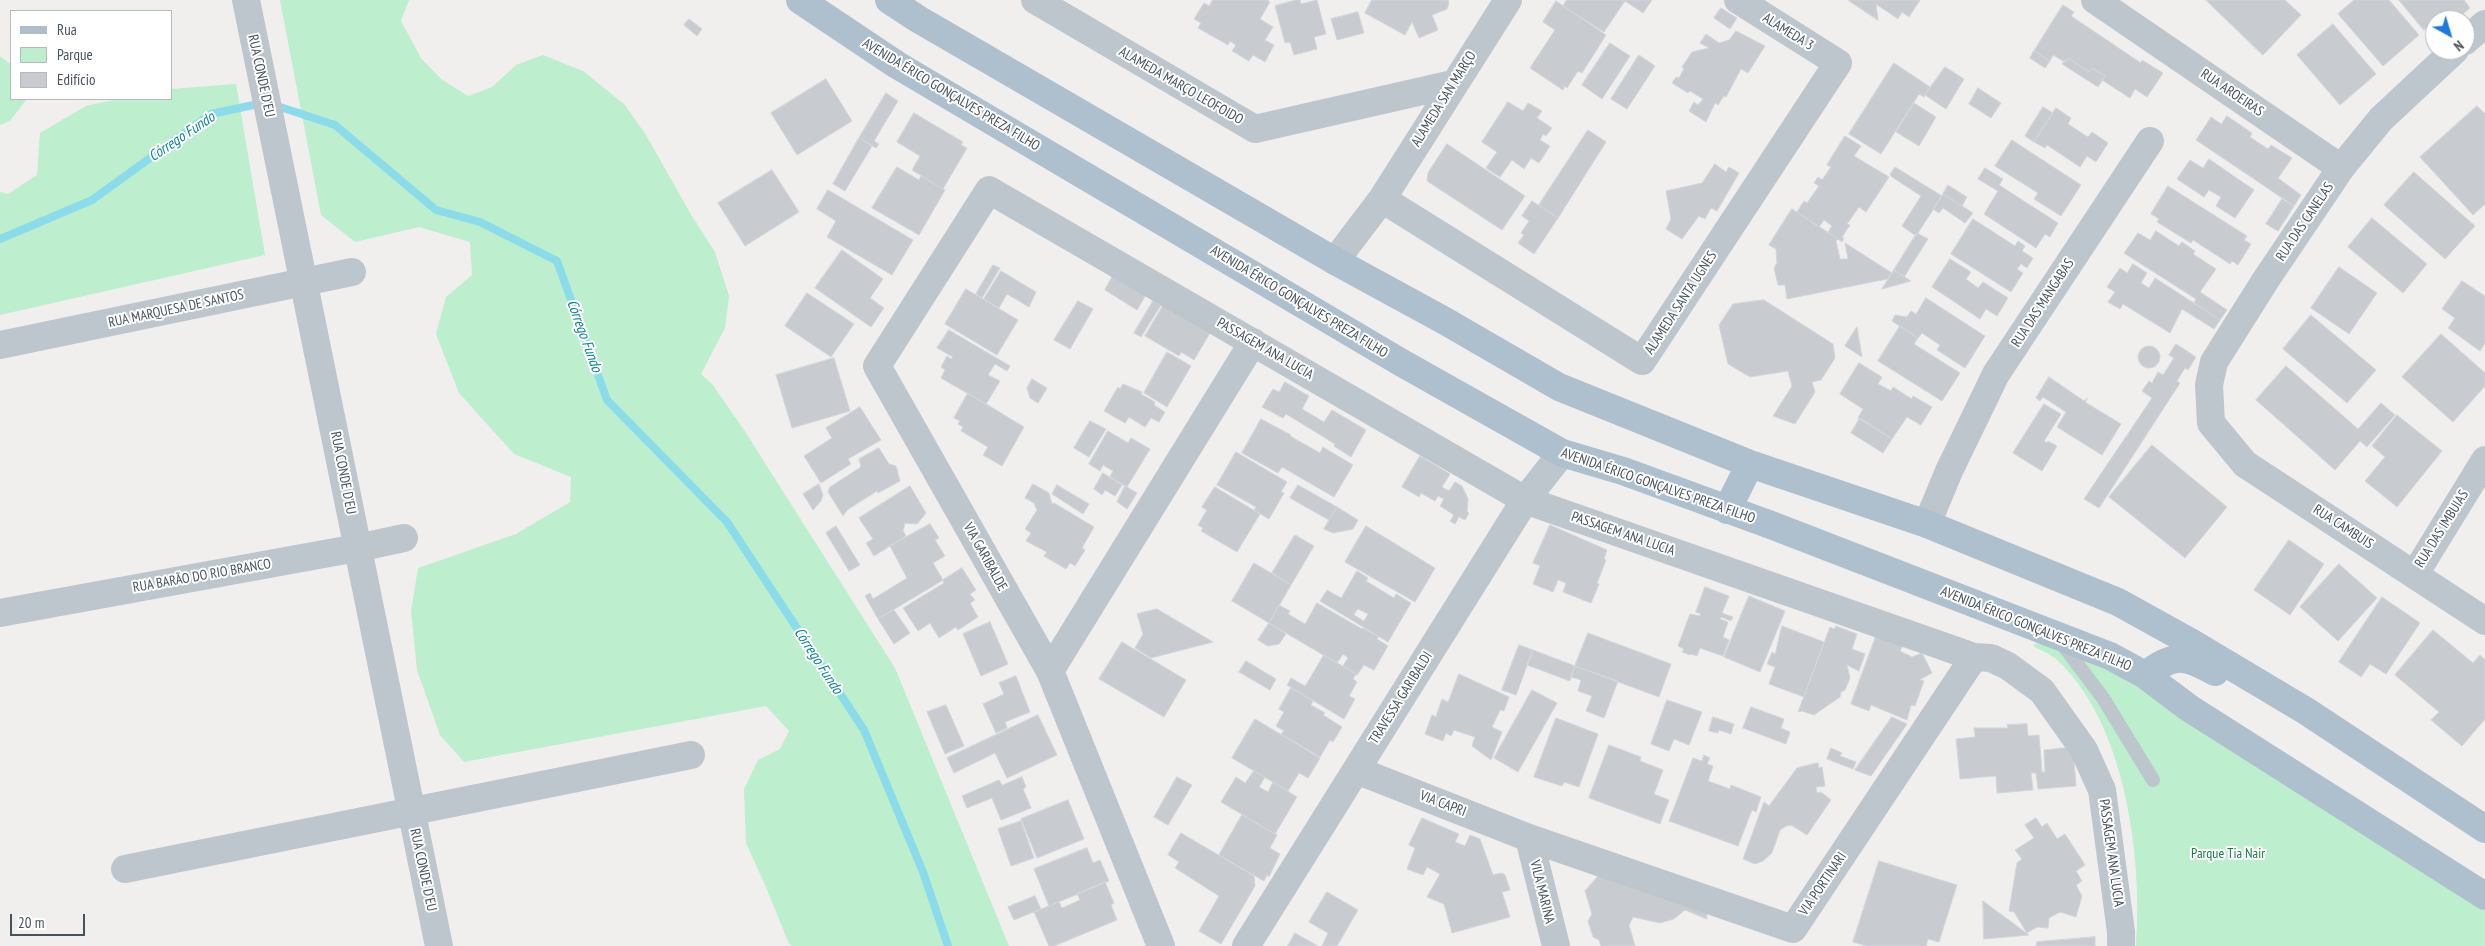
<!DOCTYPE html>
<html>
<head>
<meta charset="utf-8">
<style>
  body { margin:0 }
  #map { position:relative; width:2485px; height:946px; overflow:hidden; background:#f1eeee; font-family:"PT Sans Narrow",sans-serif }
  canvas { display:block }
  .legend { position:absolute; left:10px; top:10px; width:162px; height:90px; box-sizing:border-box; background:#fff; border:1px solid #b5babd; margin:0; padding:6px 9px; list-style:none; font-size:15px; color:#47535b }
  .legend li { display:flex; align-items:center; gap:10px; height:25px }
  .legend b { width:25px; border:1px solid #b5babd }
  .north { position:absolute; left:2425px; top:10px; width:50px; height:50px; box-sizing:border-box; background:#fff; border:1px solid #b5babd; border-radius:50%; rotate:141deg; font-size:14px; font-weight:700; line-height:20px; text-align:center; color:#47535b }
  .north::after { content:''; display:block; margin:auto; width:18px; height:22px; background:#1d7adc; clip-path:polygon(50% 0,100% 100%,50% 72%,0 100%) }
  .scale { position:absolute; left:10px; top:914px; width:75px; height:22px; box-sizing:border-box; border:2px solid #47535b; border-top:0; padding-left:6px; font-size:15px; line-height:18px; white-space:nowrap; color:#47535b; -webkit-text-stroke:4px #fff; paint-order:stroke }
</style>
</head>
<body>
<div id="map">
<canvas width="2485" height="946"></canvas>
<ul class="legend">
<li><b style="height:6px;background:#aebfcd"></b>Rua</li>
<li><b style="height:14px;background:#bdeecd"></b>Parque</li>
<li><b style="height:14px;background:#c8ccd1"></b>Edifício</li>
</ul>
<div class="north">N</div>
<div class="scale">20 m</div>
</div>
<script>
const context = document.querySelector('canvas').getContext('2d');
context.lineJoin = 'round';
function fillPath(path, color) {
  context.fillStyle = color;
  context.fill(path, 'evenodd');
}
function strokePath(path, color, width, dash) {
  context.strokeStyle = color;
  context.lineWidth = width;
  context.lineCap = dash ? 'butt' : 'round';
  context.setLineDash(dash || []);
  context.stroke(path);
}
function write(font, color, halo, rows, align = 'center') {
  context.font = font + ' "PT Sans Narrow",sans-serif';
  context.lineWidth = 4;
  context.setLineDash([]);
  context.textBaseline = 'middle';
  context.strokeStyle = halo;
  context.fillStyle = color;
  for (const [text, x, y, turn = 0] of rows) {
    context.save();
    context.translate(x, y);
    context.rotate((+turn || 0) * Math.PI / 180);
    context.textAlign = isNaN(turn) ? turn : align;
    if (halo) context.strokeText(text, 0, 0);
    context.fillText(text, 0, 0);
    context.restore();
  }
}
const green = new Path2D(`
  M280,0H409L401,21L421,58L441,79L468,96L492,87L516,65L543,55L583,71L624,104L646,135L690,213L715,252L729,296L725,328L701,374L712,384L744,430L895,668L1009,946H792L789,944L766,887L746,843L744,789L758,760L780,749L789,731L766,706L464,762L440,735L417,670L411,611L418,568L516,534L570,502L571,477L514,454L459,393L436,334L446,297L472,275L470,242L419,227L355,242L321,215Z
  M0,56L11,65V99L26,100L10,121L0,125Z
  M236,84L265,255L0,315V192L8,194L37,175L40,133L86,106L118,99H171V89Z
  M2036,643H2042L2084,656L2125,679L2485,911V946H2136C2143,858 2125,721 2056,659C2050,654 2040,650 2033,646Z`);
const stream = new Path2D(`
  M274,105L335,125L436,210L480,222L557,261L607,400L727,522L864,730L923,872L948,946
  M0,239L92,200L211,114L263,103`);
const building = new Path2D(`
  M1213,0H1267L1270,2L1260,19L1273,27L1265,40L1274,45L1265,62L1253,55L1249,61L1232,51L1236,45L1230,41L1228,45L1198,28L1201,23L1194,19L1204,3L1209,6Z
  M1296,0H1300L1301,4L1317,0L1326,34L1314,37L1317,49L1294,55L1290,42L1285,43L1275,6Z
  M1372,0H1448L1449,4L1447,9L1432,15L1438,30L1419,38L1412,22L1405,35L1365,13Z
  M1567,0H1652L1643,13L1625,1L1604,32L1563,6Z
  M1848,0H1920L1909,17L1902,12L1898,19L1876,4L1878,20Z
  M2206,0H2285L2301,15L2263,55Z
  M2354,0H2389L2419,35L2383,66L2338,14Z
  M2399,0H2464L2470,8L2456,20H2452L2446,12L2424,30Z
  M1556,1L1606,35L1582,73L1578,71L1567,88L1565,86L1563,90L1530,68L1555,30L1543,22Z
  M2063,5L2074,12L2071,16L2141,63L2142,60L2163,73L2147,97L2135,89L2130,98L2102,80L2105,76L2092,68L2089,72L2068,58L2065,62L2053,55L2050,61L2034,51Z
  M1721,8L1737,18L1730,29L1714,18Z
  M1358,12L1364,33L1337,40L1331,19Z
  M689,19L702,29L697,36L684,25Z
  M2333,24L2376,74L2340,105L2297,55Z
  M1736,31L1765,46L1748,73L1741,69L1726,97L1724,96L1718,105L1715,103L1706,122L1689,111L1694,102L1698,105L1703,99L1690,91L1688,93L1672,83L1676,77L1679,78L1684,69L1682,67L1692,52L1709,48L1700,43L1706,34L1719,43L1729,40Z
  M1610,43L1630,56L1602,99L1582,85Z
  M2034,51L2050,61L2045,68L2030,58Z
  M1639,55L1655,66L1627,109L1611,99Z
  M2068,58L2089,72L2092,68L2105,76L2098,87L2062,64Z
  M1894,63L1930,87L1924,97L1919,94L1881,154L1849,134Z
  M1945,67L1964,79L1946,109L1925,95Z
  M826,79L852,121L797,155L771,113Z
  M1978,88L2001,103L1991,118L1969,104Z
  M886,93L898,101L874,141L879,144L876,148L859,138Z
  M1508,102L1523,111L1528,103L1542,111L1537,118L1552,128L1546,136L1543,134L1540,140L1550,146L1539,163L1531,158L1524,169L1512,160L1500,177L1486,168L1497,152L1482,142Z
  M1914,103L1936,117L1919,146L1896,132Z
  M2477,106L2485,114V204L2473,215L2420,157Z
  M2043,107L2053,113L2034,142L2025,136Z
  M2056,108L2071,118L2068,124L2088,137L2092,132L2108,143L2096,162L2087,156L2080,167L2047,145L2045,148L2034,142Z
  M914,113L963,142L961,145L967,148L943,189L912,170L920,156L897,142Z
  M2227,116L2252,133L2250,137L2268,149L2271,145L2292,158L2278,178L2301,195L2294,206L2196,140L2211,117L2221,124Z
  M1588,130L1606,142L1558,218L1539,205Z
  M1845,136L1861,146L1854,156L1889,177L1866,212L1859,207L1847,224L1850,225L1842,237L1844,238L1842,242L1828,232L1832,226L1824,220L1819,227L1797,212L1804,201L1807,203L1819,186L1814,183L1818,177L1822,180L1831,167L1827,165Z
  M859,138L872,146L845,191L833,184Z
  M2012,140L2081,185L2061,216L2034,199L2038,193L1995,166Z
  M1447,144L1525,196L1502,230L1427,181L1428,173Z
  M2209,159L2254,190L2235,218L2216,206L2221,197L2209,190L2204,197L2177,179L2190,160L2203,168Z
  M1715,164L1726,172L1729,167L1739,173L1717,211L1711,208L1705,219L1699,216L1682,239L1666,229L1671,219L1666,191L1702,183Z
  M897,167L919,180L921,176L945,190L919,235L872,208Z
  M1895,167L1942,196L1916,236L1902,226L1921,196L1892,177L1890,175Z
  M1985,168L2003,179L1999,185L2058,223L2050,237L2045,234L2036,248L1984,214L1998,191L1978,179Z
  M772,170L799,212L745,246L718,203Z
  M2414,172L2475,226L2445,259L2384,205Z
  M1948,185L1967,197L1962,206L1943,194Z
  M2168,186L2247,236L2244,240L2251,244L2238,265L2232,261L2230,264L2193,240L2191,243L2157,222L2159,219L2151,214Z
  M828,190L913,240L892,275L827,237L836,221L817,209Z
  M1943,194L1973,213L1965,223L1943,208L1939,213L1933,209Z
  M2282,199L2294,206L2278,231L2266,224Z
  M1532,201L1558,218L1534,254L1518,243L1524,235L1521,233L1529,221L1522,216Z
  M1792,209L1838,239L1836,241L1840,259H1848L1845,243L1892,273L1887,279L1787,299L1785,285H1778L1774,268L1777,263L1776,249L1769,245Z
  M2372,218L2427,264L2403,293L2348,247Z
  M1973,219L2015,246L2018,241L2025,246L2022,251L2033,258L2027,268L2021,264L2017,269L2023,273L2011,292L1951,254Z
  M2156,231L2179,246L2182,242L2195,251L2193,254L2216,269L2200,292L2227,310L2220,320L2194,303L2196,299L2124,253L2138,233L2150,240Z
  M1917,233L1928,239L1904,277L1894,270Z
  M842,250L883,279L870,298L884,308L871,327L815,288Z
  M1950,259L1971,272L1966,279L1978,288L1983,282L2008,298L1997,316L1986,309L1980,319L1932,287Z
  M2133,264L2147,273L2141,283L2149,288L2155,278L2220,320L2214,329L2182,309L2170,333L2123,304L2120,309L2108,302L2115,292L2107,287L2120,268L2127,273Z
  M993,265L1000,268L982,298L976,294Z
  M2339,267L2377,293L2349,334L2311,308Z
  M1894,270L1911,281L1882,289Z
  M1001,271L1036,292L1029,307L1007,294L999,308L984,299Z
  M1115,272L1148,291L1137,310L1105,290Z
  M2462,281L2485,296V343L2480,351L2448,328L2455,318L2442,309Z
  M966,289L1018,320L997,355L945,324Z
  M807,293L854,324L831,357L785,326Z
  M1926,298L1985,336L1965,368L1937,350L1940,345L1922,333L1918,338L1892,321L1895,315L1907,317L1911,311L1916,314Z
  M1764,300L1833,344L1835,358L1821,380L1812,382L1815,392L1795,424L1773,416L1792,386L1788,371L1750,377L1728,364L1719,325L1733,304Z
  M1078,301L1093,309L1070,349L1054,340Z
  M1153,301L1161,305L1141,337L1134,333Z
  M1164,304L1210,333L1194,360L1181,352L1179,356L1145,336Z
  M2311,315L2376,370L2347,403L2283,349Z
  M1900,326L1918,338L1914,344L1960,373L1942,401L1878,361Z
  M1857,327L1862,357L1845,346Z
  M949,330L1010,366L1007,371L995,364L988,375L1000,381L986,404L941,378L945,370L941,367L947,356L951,359L953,357L937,348Z
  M2441,334L2485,373V386L2453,422L2402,377Z
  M2176,344L2196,357L2188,370L2185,368L2177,381L2180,383L2099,508L2084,499L2152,398L2142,391L2149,381L2152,383L2158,372L2163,375L2174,358L2169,355Z
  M2138 357a11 11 0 1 1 22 0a11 11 0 1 1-22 0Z
  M1167,352L1191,366L1167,407L1144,393Z
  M834,358L850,411L792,428L776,375Z
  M1859,363L1882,377L1878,384L1891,391L1893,387L1912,399L1913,396L1932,407L1921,425L1907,417L1892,439L1858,418L1863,409L1840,394Z
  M2286,366L2358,429L2381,403L2395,415L2367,447L2360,441L2335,470L2256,400Z
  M2049,377L2084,401L2088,398L2085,402L2121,424L2102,455L2057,427L2066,412L2043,397L2040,401L2036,398Z
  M1032,379L1047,388L1038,403L1030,398L1027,388Z
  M1285,382L1309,396L1302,409L1324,422L1332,410L1366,430L1351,457L1334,446L1335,444L1286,414L1283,418L1262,407L1273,389L1279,392Z
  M1123,384L1142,392L1141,394L1155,402L1154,405L1165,412L1159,422L1151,418L1145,427L1129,417L1125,423L1104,411L1118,387L1120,389Z
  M968,393L1024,427L1002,466L983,455L988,447L961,431L963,427L958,424L960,421L954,418Z
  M2044,404L2061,414L2044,441L2047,443L2048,441L2057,446L2042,471L2013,453Z
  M860,407L881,440L848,459L851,464L821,483L804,456L832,438L826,428Z
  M2397,415L2442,451L2397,507L2365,481L2385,457L2372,446Z
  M1860,418L1892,439L1883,453L1851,433Z
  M1261,419L1291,435L1290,436L1320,453L1323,447L1353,465L1334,497L1282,467L1278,473L1242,453Z
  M1090,421L1106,429L1089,457L1074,448Z
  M1108,431L1128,443L1131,438L1150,449L1127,487L1110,477L1113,471L1103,465L1100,471L1089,464Z
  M2152,445L2227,507L2185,558L2109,497Z
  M879,448L889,464L896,466L900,481L878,493L877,491L847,510L843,516L828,492L830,487L861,467L859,459Z
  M1236,452L1287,482L1281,492L1284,493L1269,519L1254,510L1256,507L1217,485Z
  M1420,456L1450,474L1442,487L1449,491L1455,482L1462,486L1468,499L1467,511L1469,513L1465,520L1459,517L1455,524L1450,521L1454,515L1440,506L1444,499L1438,496L1435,501L1421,493L1419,497L1402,487Z
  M1103,473L1122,485L1115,496L1105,490L1102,495L1094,489Z
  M819,484L823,495L821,501L813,510L803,494Z
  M1033,484L1049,493L1052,504L1054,503L1094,527L1082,548L1085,550L1075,566L1070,563L1066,569L1044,556L1047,552L1026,541L1031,533L1025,529L1037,510L1034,503L1025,498Z
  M1057,485L1089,504L1083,514L1052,494Z
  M1298,485L1337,507L1329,520L1290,498Z
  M910,486L926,513L917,524L905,523L903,531L906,536L874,556L866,543L873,539L859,518Z
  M1125,486L1137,493L1127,509L1117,502Z
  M1215,487L1260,514L1237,552L1201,531L1203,528L1198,525L1207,510L1202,507Z
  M1337,507L1358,520L1353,529L1333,533L1324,529Z
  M930,524L939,538L935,540L945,556L933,563L943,580L878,619L865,596L870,593L873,599L907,578L890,546Z
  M1550,525L1607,550L1604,559L1606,560L1597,583L1599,584L1591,603L1563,592L1566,583L1558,580L1553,592L1533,584L1540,566L1533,563Z
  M836,526L860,565L849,571L826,533Z
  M1366,526L1435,568L1415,602L1345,562Z
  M1295,535L1314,546L1291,585L1272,573Z
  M2289,540L2324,564L2290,615L2254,590Z
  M1254,563L1291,585L1269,623L1232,601Z
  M2339,564L2377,598L2338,641L2300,607Z
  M962,568L976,590L970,594L975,600L970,603L978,617L958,630L956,627L939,638L930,623L918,631L903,608L944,583L943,580Z
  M1357,571L1368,578L1366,581L1394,598L1396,594L1411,603L1388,642L1320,601L1327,590L1341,598ZM1358,609L1368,614L1364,621L1354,615Z
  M1705,587L1729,596L1722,613L1733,617L1731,621L1721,617L1720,619L1728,622L1723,637L1729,640L1723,656L1700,648L1697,656L1691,654L1690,655L1682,652L1684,649L1678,646L1690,614L1700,616L1701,614L1696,612Z
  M1749,596L1785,611L1760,672L1724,657Z
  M2382,597L2420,623L2386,674L2370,664L2361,677L2339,662Z
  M1317,603L1362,629L1363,628L1379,637L1377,639L1388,646L1374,670L1364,665L1357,675L1343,666L1348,658L1343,654L1337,663L1269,623L1279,605L1290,611L1288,614L1305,624Z
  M1157,609L1213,642L1151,658L1135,648L1143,634L1137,614Z
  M894,610L910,633L894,644L878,619Z
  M990,622L1008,664L981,676L963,634Z
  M1269,623L1286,634L1279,644L1268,646L1258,640Z
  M1782,626L1824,642L1804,697L1769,684L1775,667L1767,664L1772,652L1775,654Z
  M1836,626L1857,634L1852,649L1865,654L1859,671L1847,665L1850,678L1845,690L1841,692L1840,697L1814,715L1802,711L1798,712L1830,627L1834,629Z
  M1879,628L1906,638L1900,651L1912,657L1922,653L1932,673L1919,680L1924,681L1915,706L1911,705L1907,720L1871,705L1869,711L1851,704Z
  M2433,630L2473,663L2480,655L2485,660V719L2462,746L2431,720L2439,712L2395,675Z
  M1588,633L1671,664L1659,697L1575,666Z
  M1122,642L1186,680L1164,717L1099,679Z
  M1519,645L1533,650L1516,695L1502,690Z
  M1533,650L1575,666L1570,681L1527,665Z
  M1324,655L1356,674L1353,679L1357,682L1349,696L1355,699L1344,719L1287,685L1291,678L1305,686Z
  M1246,661L1276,679L1270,690L1239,672Z
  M1575,666L1618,681L1604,718L1586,711L1592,696L1578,691L1581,680L1571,677Z
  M1459,674L1509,697L1504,711L1500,710L1492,727L1502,732L1491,760L1472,746L1475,737L1454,730L1451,736L1446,733L1443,741L1425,734L1432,715L1436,717L1442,699L1448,702Z
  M1016,676L1030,712L1005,722L1007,728L996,733L983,704L1004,694L999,683Z
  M1291,688L1313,701L1311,705L1325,713L1323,715L1342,727L1333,742L1330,740L1320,757L1281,734L1284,731L1276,726L1284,712L1279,709Z
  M1532,690L1557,703L1518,772L1494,758Z
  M1667,700L1702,712L1689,745L1674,739L1669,751L1651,744Z
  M946,705L964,746L945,754L927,712Z
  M1751,707L1784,719L1781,728L1790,732L1786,744L1743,728Z
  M1038,715L1057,755L1007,778L995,753L954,773L947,758Z
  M1713,717L1734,724L1731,734L1719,730L1718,733L1709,731Z
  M1892,717L1907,724L1871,776L1855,770Z
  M1556,718L1598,734L1579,787L1564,782L1562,786L1534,777Z
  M1255,719L1320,758L1308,778L1299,773L1288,791L1232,758Z
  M2027,724L2028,736L2039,735L2042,772H2045L2044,750L2073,747L2076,786L2038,789L2036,773H2031L2033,790L1997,793L1996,776L1960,779L1956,739L1975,737L1974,728H2008L2007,725Z
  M1609,745L1641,757L1640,761L1663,770L1654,794L1669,800L1660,824L1589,798Z
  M1831,748L1842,753L1840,756L1856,762L1853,769L1827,759Z
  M1704,755L1710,758L1707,764L1713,766L1708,781L1730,789L1731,785L1761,797L1756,812L1752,810L1738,846L1669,821L1693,758L1702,761Z
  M1818,763L1819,768L1822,767L1825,786L1816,787L1817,793L1821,792L1831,800L1807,835L1791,825L1786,826L1780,830L1772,853L1763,861L1755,864L1743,859L1764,802L1769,806L1797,768Z
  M1254,771L1265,777L1259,787L1268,792L1273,782L1297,797L1275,834L1221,802L1236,777L1245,783Z
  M1022,777L1026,787L1023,789L1031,808L1001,820L992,798L967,808L962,796L999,780L1002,785Z
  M1177,777L1192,785L1168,825L1154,817Z
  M1068,800L1084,839L1037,858L1021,819Z
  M1242,815L1277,835L1270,848L1280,854L1269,877L1267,875L1264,881L1219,855Z
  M1422,818L1459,834L1455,842L1465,846L1470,835L1480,839L1493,875L1502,873L1505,875L1510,890L1502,892L1510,917L1452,933L1444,904L1427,897L1440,874L1427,867L1423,875L1407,869L1415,848L1409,845Z
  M2036,818L2042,827L2047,823L2057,839L2065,834L2085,865L2076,871L2082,881L2076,885L2082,896L2076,917L2060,912L2049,918L2048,928L2037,927L2027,933L2014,912L2009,911L2017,863L2022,859L2015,850L2034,838L2025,825Z
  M1021,821L1034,858L1011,866L998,829Z
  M1181,833L1254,876L1255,886L1221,944L1199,931L1219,896L1175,868L1179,862L1168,855Z
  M1087,848L1093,863L1100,860L1109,881L1049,906L1034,869Z
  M1879,861L1957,885L1939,942L1928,939L1926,946H1867L1853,942Z
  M1601,873L1706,907L1707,919L1685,910L1674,919L1660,923L1633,917L1629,925L1635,946H1601L1599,940L1593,937L1588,921L1592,914L1585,891Z
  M1105,882L1114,903L1111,905L1117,920L1054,946H1049L1034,912L1059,902L1062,908L1080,900L1077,894Z
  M1327,892L1358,910L1337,946H1322L1328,933L1309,922Z
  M1035,896L1041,909L1014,920L1008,907Z
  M1983,901L2029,935L1984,939Z
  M1295,933L1318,946H1288Z
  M2095,937V946H2036L2037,942Z`);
const lane = new Path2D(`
  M2060,641L2103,698L2153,780`);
const street = new Path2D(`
  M246,0L439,946
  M1035,0L1255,129L1453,84
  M2095,0L2341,168
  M2465,41L2485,24
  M2455,50L2381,119L2341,168L2265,281L2214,362L2209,385L2211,423L2245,464L2485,621
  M1382,199L1642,361L1838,63L1738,0
  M1335,261L1382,199L1508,0
  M0,345L352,272
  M1927,524L1949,471L1996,374L2150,141
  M2415,574L2485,460
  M0,613L357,548L404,538
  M1050,671L1253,342
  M1356,770L1529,838L1793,929L1974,657
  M1529,838L1556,946
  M125,869L691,755
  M1161,946L1050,671L877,366L989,190L1525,500L1974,657L1991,658L2008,666L2042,691L2084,750L2102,790L2121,932V946
  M1246,946L1525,500L1562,453`);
const primary = new Path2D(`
  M800,0L897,65L1402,363L1562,453L1623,471L1771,525L2110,656L2145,675L2189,708L2485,896
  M889,0L918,19L1335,261L1445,321L1559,387L1750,464L1927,524L2118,602L2192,643L2306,711L2485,829
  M1727,510L1750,464
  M2145,675C2175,653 2184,655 2215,672`);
const streetNames = [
  ["ALAMEDA 3",1788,32,32],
  ["RUA CONDE D'EU",261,76,78],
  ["ALAMEDA MARÇO LEOFOIDO",1181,86,30],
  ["RUA AROEIRAS",2232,93,34],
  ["AVENIDA ÉRICO GONÇALVES PREZA FILHO",951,95,31],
  ["ALAMEDA SAN MARÇO",1444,99,-58],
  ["RUA DAS CANELAS",2305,222,-56],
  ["AVENIDA ÉRICO GONÇALVES PREZA FILHO",1299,302,31],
  ["ALAMEDA SANTA UGNES",1681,303,-57],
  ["RUA DAS MANGABAS",2043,303,-57],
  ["RUA MARQUESA DE SANTOS",176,309,-12],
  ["PASSAGEM ANA LUCIA",1265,349,30],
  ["RUA CONDE D'EU",343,473,79],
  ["AVENIDA ÉRICO GONÇALVES PREZA FILHO",1658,486,19],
  ["RUA CAMBUIS",2343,527,33],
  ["RUA DAS IMBUIAS",2442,529,-58],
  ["PASSAGEM ANA LUCIA",1623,534,19],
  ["VIA GARIBALDE",985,557,61],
  ["RUA BARÃO DO RIO BRANCO",202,576,-10],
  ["AVENIDA ÉRICO GONÇALVES PREZA FILHO",2036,629,22],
  ["TRAVESSA GARIBALDI",1401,698,-58],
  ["VIA CAPRI",1443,804,21],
  ["PASSAGEM ANA LUCIA",2111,853,82],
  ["RUA CONDE D'EU",423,870,78],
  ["VIA PORTINARI",1823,884,-56],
  ["VILA MARINA",1542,892,76]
];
const parkNames = [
  ["Parque Tia Nair",2228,854]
];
const waterNames = [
  ["Córrego Fundo",182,137,-34],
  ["Córrego Fundo",584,336,70],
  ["Córrego Fundo",818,661,57]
];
fillPath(green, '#bdeecd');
strokePath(stream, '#8bdbea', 8);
fillPath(building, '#c8ccd1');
strokePath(building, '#d2d5da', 1);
strokePath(lane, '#bdc6cd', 14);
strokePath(street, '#bdc6cd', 28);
strokePath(primary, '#aebfcd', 28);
write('14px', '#47535b', '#fff', streetNames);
write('14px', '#197b45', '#fff', parkNames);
write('italic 15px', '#0f8297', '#fff', waterNames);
</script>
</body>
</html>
